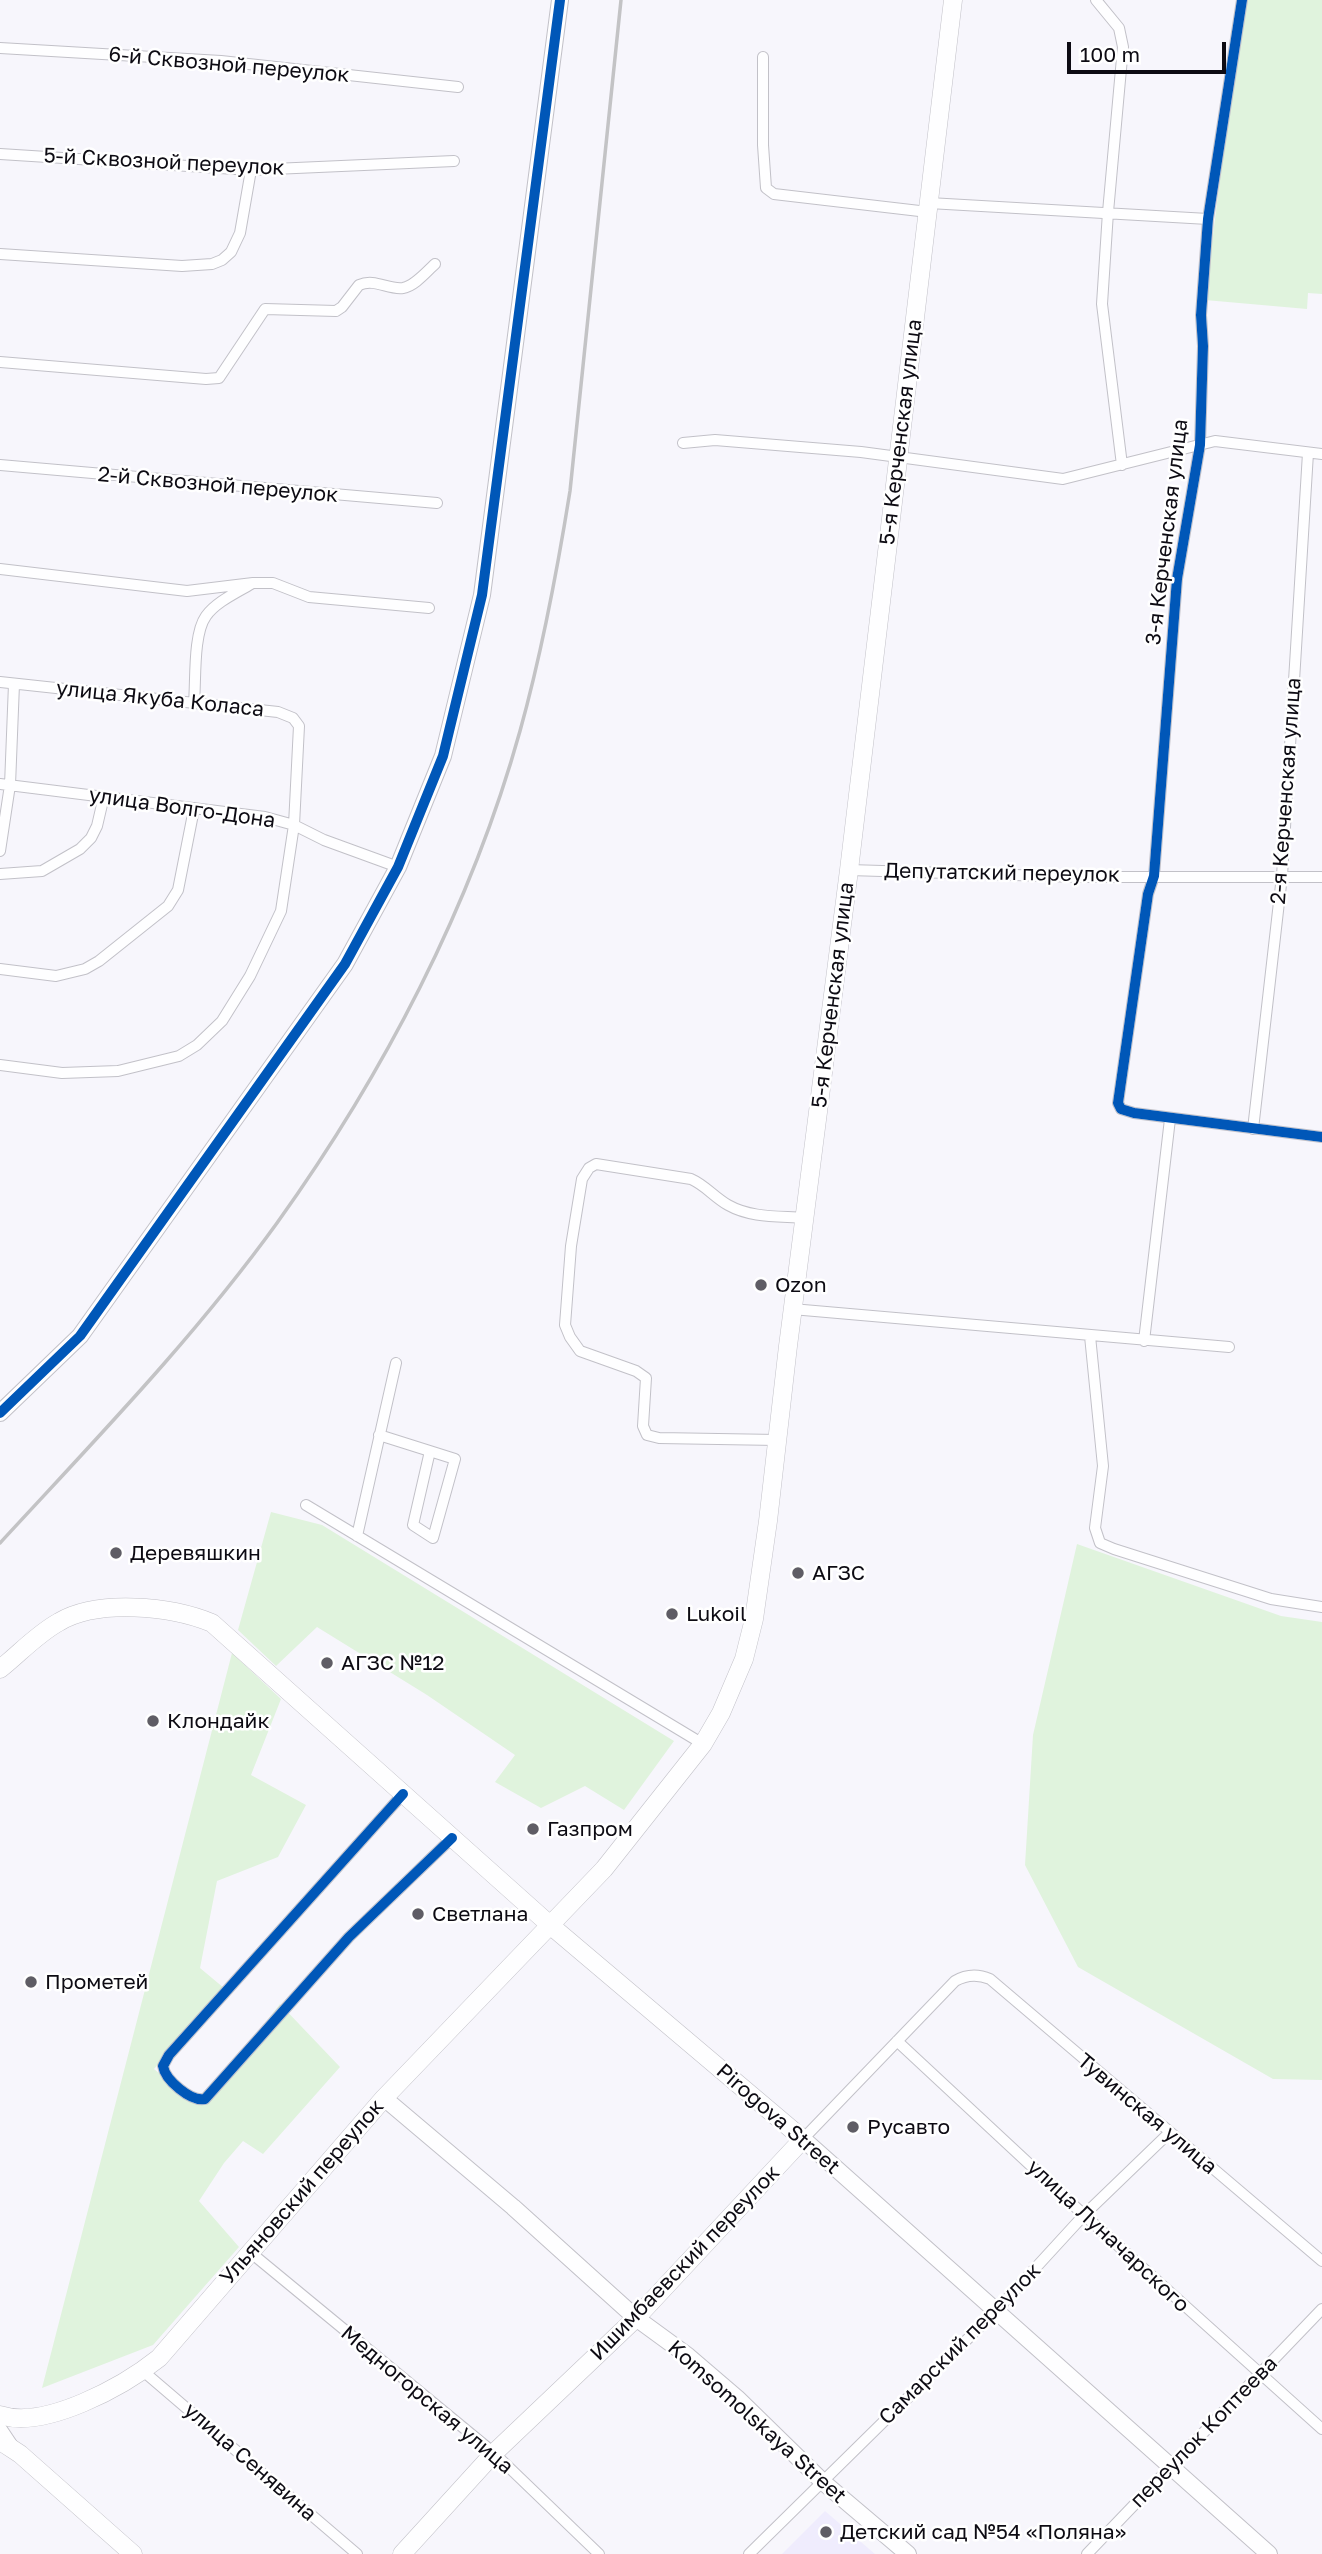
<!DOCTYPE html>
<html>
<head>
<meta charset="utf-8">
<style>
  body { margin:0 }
  #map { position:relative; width:1322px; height:2554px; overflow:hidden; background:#f7f6fc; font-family:"Golos Text",sans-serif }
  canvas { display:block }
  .scale { position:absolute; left:1067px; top:42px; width:159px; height:32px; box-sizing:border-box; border:4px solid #0d0b13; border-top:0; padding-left:9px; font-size:21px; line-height:24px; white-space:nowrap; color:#0d0b13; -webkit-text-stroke:5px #fff; paint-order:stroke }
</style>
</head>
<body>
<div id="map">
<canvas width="1322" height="2554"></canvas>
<div class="scale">100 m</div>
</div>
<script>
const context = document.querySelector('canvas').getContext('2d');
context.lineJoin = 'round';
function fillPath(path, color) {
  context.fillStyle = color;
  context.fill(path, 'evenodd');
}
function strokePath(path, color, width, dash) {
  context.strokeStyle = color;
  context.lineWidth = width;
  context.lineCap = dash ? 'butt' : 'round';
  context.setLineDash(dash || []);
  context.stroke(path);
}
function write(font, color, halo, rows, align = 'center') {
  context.font = font + ' "Golos Text",sans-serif';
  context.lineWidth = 5;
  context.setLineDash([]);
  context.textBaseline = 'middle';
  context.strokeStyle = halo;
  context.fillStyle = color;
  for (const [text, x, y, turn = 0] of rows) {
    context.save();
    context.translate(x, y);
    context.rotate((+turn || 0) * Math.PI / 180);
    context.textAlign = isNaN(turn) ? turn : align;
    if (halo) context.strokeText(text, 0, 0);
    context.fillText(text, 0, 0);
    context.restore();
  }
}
const built = new Path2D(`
  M825,2511L875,2554H782Z`);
const green = new Path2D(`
  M1242,0H1322V294L1308,293L1307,309L1205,300Z
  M271,1512L322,1525L674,1741L624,1810L585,1786L541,1808L495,1782L515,1755L427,1695L317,1627L276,1666L238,1630Z
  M1077,1544L1281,1616L1322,1622V2080L1273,2079L1078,1967L1025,1865L1033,1735Z
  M232,1653L281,1699L251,1775L306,1805L278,1857L217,1881L200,1968L224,1988L154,2069L195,2103L205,2099L280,2004L340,2067L263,2154L243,2141L224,2163L199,2201L239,2247L153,2345L42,2388Z`);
const street = new Path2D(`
  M1096,0L1119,28L1123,47L1108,212L1102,304L1122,465
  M1242,0L1208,219L1201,315L1203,346L1200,445L1177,579L1154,876L1148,894L1118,1103L1121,1109L1134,1113L1322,1137
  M0,48L221,61L458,87
  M763,57V145L766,188L774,194L928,212
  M0,154L251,170L454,161
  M929,203L1208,219
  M0,254L182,266L212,264L222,260L231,252L240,233L251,170
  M0,362L206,379L219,378L265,309L336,311L342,307L359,285C375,278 388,290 403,288C415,286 427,271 435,264
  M683,443L715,440L861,452L1063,479L1215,441L1322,454
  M0,465L437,503
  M0,569L187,591L253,583H273L309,597L429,608
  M0,682L278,712L293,718L299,726L294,825L281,911L250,976L222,1021L197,1045L179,1056L118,1071L62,1073L0,1065
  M194,703C196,680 193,634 206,616C216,602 236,593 251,584
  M0,784L265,817L294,825L324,840L398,867
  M0,851L10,785L14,684
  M849,870L1080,877H1322
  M0,874L42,871L80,849L91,838L97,826L104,796
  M0,969L56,976L85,969L99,961L168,906L178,890L194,809
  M1253,1129L1282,876L1308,453
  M792,1309L1229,1347
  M1090,1336L1103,1466L1095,1528L1100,1543L1114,1549L1271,1599L1322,1607
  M1144,1341L1170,1119
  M379,1435L455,1459L433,1538L413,1525L430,1451
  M777,1440L659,1438L647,1435L643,1426L646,1378L636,1371L580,1351L570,1337L565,1325L571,1246L582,1179L589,1168L596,1164L691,1179C705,1185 714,1197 728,1205C751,1218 778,1216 804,1218
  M306,1505L703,1744
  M357,1536L396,1363
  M403,1794L169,2055L163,2066C165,2080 191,2102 205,2099L349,1937L452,1838
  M897,2041L1084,2215L1322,2429
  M803,2139L955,1981C967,1974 978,1974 990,1979L1322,2261
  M250,2252L494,2453L599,2554
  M143,2371L357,2554
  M0,2426L12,2444
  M749,2554L996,2311L1084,2215L1169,2133
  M1087,2554L1322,2309`);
const secondary = new Path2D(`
  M0,1413L80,1336L345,964L398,867L443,756L482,595L560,0
  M384,2098L513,2207L636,2318L688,2356L737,2398L823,2482L908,2554
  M803,2139L1269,2554`);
const primary = new Path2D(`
  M0,1669C19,1654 37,1634 59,1622C98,1599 171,1606 212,1623L550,1925L803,2139L636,2318L494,2453L402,2554
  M0,2415C45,2430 124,2386 159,2358L384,2098L604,1869L703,1744L721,1713L744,1659L754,1619L768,1521L788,1346L849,870L953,0
  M0,2441L20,2454L133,2554`);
const rail = new Path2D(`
  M0,1543C95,1440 194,1338 277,1223C383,1075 471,907 520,731C542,652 557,572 570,491L621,0`);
const cycleway = new Path2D(`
  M1242,0L1208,219L1201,315L1203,346L1200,445L1177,579L1154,876L1148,894L1118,1103L1121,1109L1134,1113L1322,1137
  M0,1413L80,1336L345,964L398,867L443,756L482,595L560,0
  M403,1794L169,2055L163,2066C165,2080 191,2102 205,2099L349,1937L452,1838`);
const markers = [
  [761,1285,7,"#5f5d65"],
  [116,1553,7,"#5f5d65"],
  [798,1573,7,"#5f5d65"],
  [672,1614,7,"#5f5d65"],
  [327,1663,7,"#5f5d65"],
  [153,1721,7,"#5f5d65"],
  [533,1829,7,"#5f5d65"],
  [418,1914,7,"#5f5d65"],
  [31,1982,7,"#5f5d65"],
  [853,2127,7,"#5f5d65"],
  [826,2532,7,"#5f5d65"]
];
const streetNames = [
  ["6-й Сквозной переулок",229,65,5],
  ["5-й Сквозной переулок",164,162,3],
  ["5-я Керченская улица",901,432,-83],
  ["2-й Сквозной переулок",218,485,5],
  ["3-я Керченская улица",1167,532,-83],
  ["улица Якуба Коласа",160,699,6],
  ["2-я Керченская улица",1286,791,-86],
  ["улица Волго-Дона",182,808,8],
  ["Депутатский переулок",1002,873,1],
  ["5-я Керченская улица",833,995,-83],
  ["Тувинская улица",1147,2114,40],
  ["Pirogova Street",778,2119,41],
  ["Ульяновский переулок",302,2192,-49],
  ["улица Луначарского",1108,2236,43],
  ["Ишимбаевский переулок",685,2263,-46],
  ["Самарский переулок",960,2344,-45],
  ["Медногорская улица",427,2400,40],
  ["Komsomolskaya Street",757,2422,42],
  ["переулок Коптеева",1204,2432,-46],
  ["улица Сенявина",250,2462,41]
];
const poiNames = [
  ["Ozon",775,1285],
  ["Деревяшкин",130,1553],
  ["АГЗС",812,1573],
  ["Lukoil",686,1614],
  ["АГЗС №12",341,1663],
  ["Клондайк",167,1721],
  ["Газпром",547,1829],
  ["Светлана",432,1914],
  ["Прометей",45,1982],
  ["Русавто",867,2127],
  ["Детский сад №54 «Поляна»",840,2532]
];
fillPath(built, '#efecfd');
fillPath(green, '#e0f3dd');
strokePath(street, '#c2c1c8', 12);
strokePath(secondary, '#c2c1c8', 18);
strokePath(primary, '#c2c1c8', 19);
strokePath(street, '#fefeff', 10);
strokePath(secondary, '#fefeff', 16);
strokePath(primary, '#fefeff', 18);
strokePath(rail, '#c3c3c5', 3.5);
strokePath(cycleway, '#0057b8', 10);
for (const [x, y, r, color] of markers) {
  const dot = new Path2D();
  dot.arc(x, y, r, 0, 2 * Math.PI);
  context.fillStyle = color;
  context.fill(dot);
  strokePath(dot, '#fff', 2.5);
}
write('21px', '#0d0b13', '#fff', streetNames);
write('21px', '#0d0b13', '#fff', poiNames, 'left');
</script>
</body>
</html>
